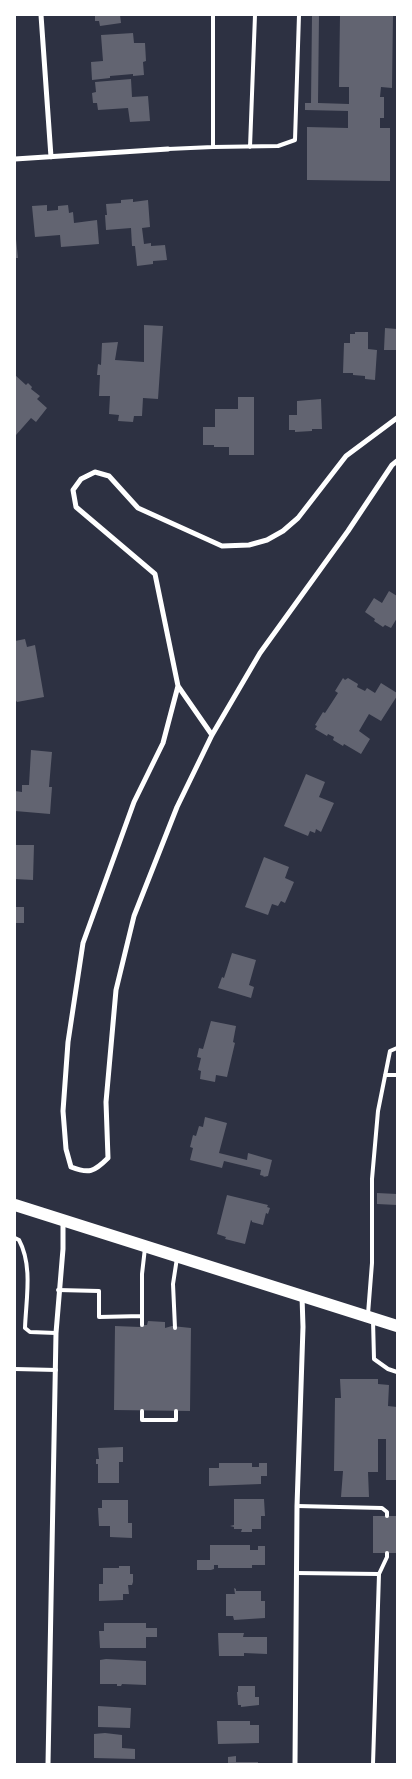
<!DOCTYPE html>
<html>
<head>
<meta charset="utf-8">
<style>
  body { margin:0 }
  #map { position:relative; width:412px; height:1779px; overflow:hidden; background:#2d3142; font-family:Literata,serif }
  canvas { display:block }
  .frame { position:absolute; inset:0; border:16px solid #fff; pointer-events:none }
</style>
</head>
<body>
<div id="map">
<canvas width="412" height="1779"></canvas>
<div class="frame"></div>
</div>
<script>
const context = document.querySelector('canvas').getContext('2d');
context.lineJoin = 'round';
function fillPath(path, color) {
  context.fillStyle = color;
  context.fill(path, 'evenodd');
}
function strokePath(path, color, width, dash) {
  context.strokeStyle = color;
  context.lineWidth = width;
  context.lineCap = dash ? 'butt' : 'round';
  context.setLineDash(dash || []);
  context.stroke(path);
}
const building = new Path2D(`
  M95,15H120L121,23L100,26L99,21H95Z
  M312,15H319L318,103L349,104V87H339L340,15H393L392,88L381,87L380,97H384V118H380V128H390V181L307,180V127L348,128V111L305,110V103H311Z
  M133,33L134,43H145L146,61L143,62L144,75L133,76V74L110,76V78L92,80L91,62L103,61L101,35Z
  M131,79L132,97L148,96L150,121L130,122L128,108L98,110L97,103H93L92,93L96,92L95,82Z
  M133,199V202L148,200L150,227L142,228L144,244L151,243V246L165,245L167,260L153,261V264L137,266L135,246H132L131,228L106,230L105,215H107L106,204L121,203V200Z
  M47,205V211L58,210V206L68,205L69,213L73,212L74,223L97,220L99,244L61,247L60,235L35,237L32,206Z
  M15,239H16L18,258H15Z
  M144,325L163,326L158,399L143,398L142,416H134L133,422L118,421L119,415L109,414L110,396H99L100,375H97L98,364L101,365L102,343L118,342L115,360L144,362Z
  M385,328L397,329V350H384Z
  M355,332H368V349L377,350L375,380L365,379V376L353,375V373H343L344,343H350V334H355Z
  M15,375L26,385L28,383L32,387L31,389L40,396L37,399L47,408L36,422L31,418L16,435Z
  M238,397H254V455H229V447H214V445H203V427H215V409H238Z
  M321,399L322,429H312V431L295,432V430H289V415H297V401Z
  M389,591L397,596V618L391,628L385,625L383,627L374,621L375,619L365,612L374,598L382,603Z
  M25,639L27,647L35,645L44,697L17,702L15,699V641Z
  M343,678L345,680L348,678L358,684L357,687L365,691L367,688L375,693L381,683L397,693V696L381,721L369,714L359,731L370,739L361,754L344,744L343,746L333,740L334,737L328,734L327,736L315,729L317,726L315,725L323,712L325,713L338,693L335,691Z
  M31,750L52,752L49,787H52L50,814L15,811V791L22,792V785H29Z
  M306,774L325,782L319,797L334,803L321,832L316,829L315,833L310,831L308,836L284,826Z
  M15,845H34L33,880L15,879Z
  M264,857L289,867L285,878L294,882L285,903L281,901L278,906L272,904L268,915L245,907Z
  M15,907H24V923H15Z
  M232,953L256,960L249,985L254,987L251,998L218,988L222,977L224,978Z
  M211,1021L236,1026L233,1042L235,1043L227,1077L216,1075L215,1082L200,1079L201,1071L198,1070L201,1058L197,1057L199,1048L203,1049Z
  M205,1117L227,1123L219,1153L247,1160L248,1153L272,1160L268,1176L263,1177L264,1176L260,1175L261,1170L224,1161L222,1168L190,1160L193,1148L190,1147L193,1135L196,1136L199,1126L203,1127Z
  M377,1193L397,1194V1205L377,1204Z
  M227,1195L268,1205L267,1207L270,1208L268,1214L266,1213L263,1225L252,1222V1221L251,1220L245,1244L225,1239L226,1237L217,1234Z
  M148,1321L165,1322V1328L172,1326L191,1328L190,1411L114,1410L115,1326L140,1327V1325H147Z
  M340,1379H378V1384L389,1385L388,1406L397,1407V1480H386V1439H378V1472H368L369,1497H341L343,1471H334L335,1398H341Z
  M123,1447V1462H119V1483H98V1464H96V1459H99L98,1448Z
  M219,1463H252V1467H259V1463H267V1476H261V1484L209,1486V1468H219Z
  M234,1499H264L265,1516H261V1529H252V1532H241L242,1529H234V1527L230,1526L234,1525Z
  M102,1500H128V1523H132V1538L110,1537V1526H99L98,1508H102Z
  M373,1516H397V1553H373Z
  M210,1545H250V1550H258V1546H265V1565H252V1568H218V1565H214V1569L211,1570H197V1560H210Z
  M119,1566H130V1574H133V1582L132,1585H128L129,1594H123V1600L99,1601V1584H103V1568H119Z
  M234,1588L236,1589V1591H261V1601H265V1618L234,1620L233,1616H226V1594H235Z
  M104,1623H146V1628H157V1637H146V1648H100L99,1631H104Z
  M218,1633H244L243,1637H267V1654L244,1653V1656H219Z
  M106,1659L146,1661V1685L122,1684L121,1686H117V1684H100V1660Z
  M238,1686H255V1697H259V1705L241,1707V1705H238L237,1692H238Z
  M98,1706L131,1708L130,1728L98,1727Z
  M217,1721H250V1725H259V1743L218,1744Z
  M105,1733L122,1735V1748L135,1749V1759L94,1758V1734Z
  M236,1756V1762H258V1764H228V1757Z`);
const service = new Path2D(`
  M213,147L278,146L295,140L299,15
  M250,147L255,15
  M168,149L213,147V15
  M385,1075H397
  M15,1238L19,1240C33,1266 26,1299 25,1328L30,1332L56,1333
  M58,1290L99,1291V1317L142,1316
  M368,1314L372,1263V1179L378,1111L390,1051L397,1048
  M373,1320L374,1359L388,1369L397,1372
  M142,1325V1274L145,1248
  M175,1328L173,1284L177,1258
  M15,1369L56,1370
  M142,1411V1420H176V1411
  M297,1506L382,1508L387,1512V1516
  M296,1573L379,1574L373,1764
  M379,1574L387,1557V1553`);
const minor = new Path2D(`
  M41,15L51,157
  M15,159L168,149
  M178,686L163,743L134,802L83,943L68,1042L63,1111L66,1149L71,1167C89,1174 94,1172 108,1158L106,1102L116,990L134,916L177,807L212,735L260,653L348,531L392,465L397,461
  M212,735L178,686L155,574L76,507L73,490L81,479L95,472L109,476L138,508L222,546L249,545L267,540L283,531L298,518L346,456L397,418
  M48,1764L56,1333L63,1249V1222
  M295,1764L297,1506L303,1327L302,1296`);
const primary = new Path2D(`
  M15,1205L397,1326`);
fillPath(building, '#626471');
strokePath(service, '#fff', 4);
strokePath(minor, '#fff', 5);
strokePath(primary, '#fff', 12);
</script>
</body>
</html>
